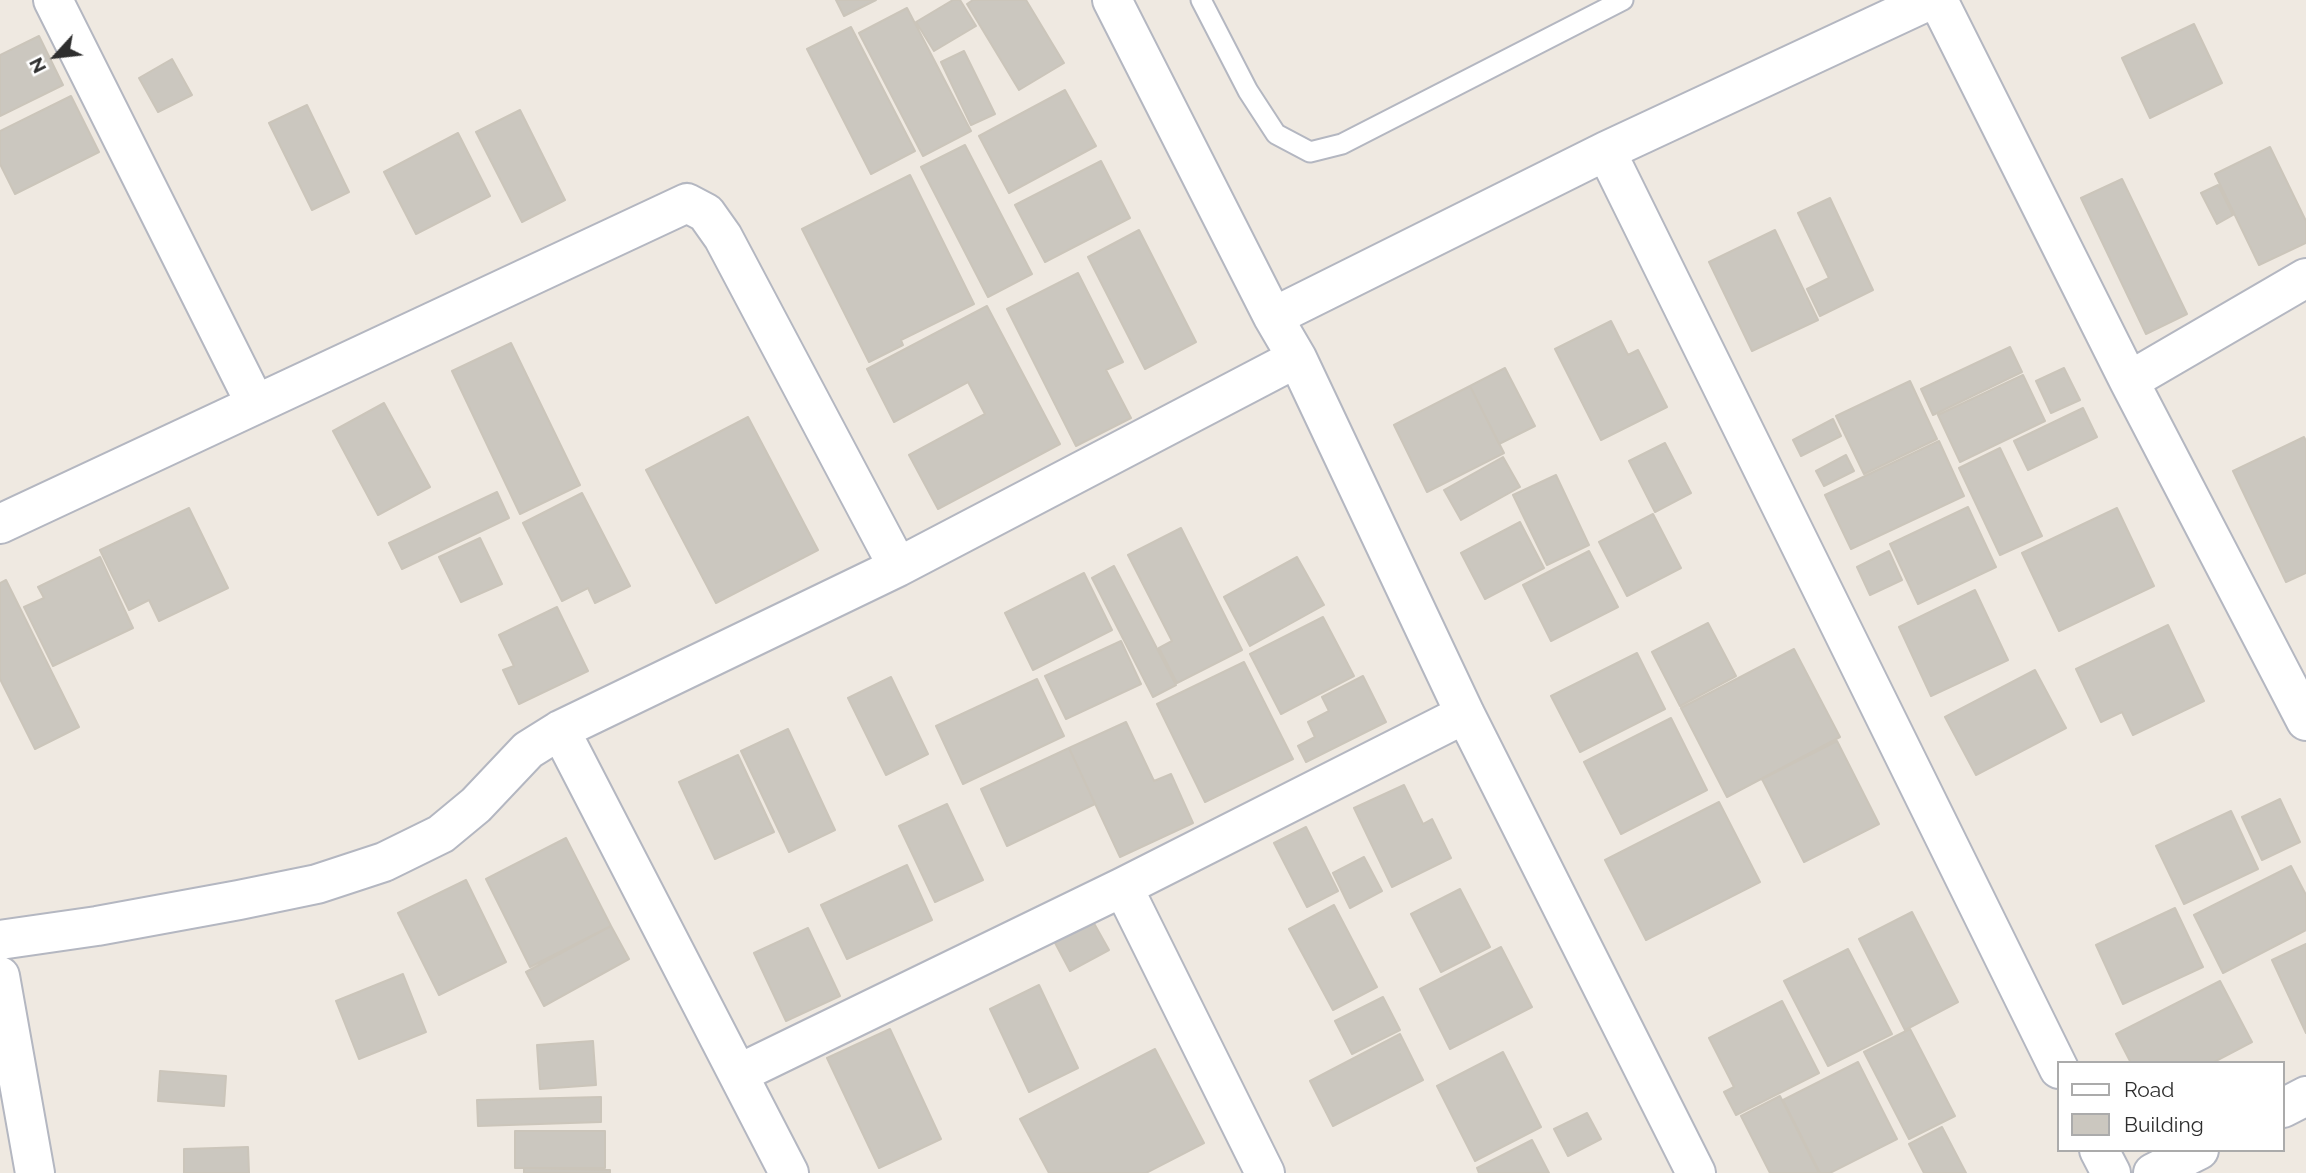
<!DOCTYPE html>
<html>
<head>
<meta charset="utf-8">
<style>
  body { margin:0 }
  #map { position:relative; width:2306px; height:1173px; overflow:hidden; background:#efe9e1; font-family:Raleway,sans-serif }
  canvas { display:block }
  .legend { position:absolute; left:2057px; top:1061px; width:228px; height:91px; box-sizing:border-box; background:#fff; border:2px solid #ababab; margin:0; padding:9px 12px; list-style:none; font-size:21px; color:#2e2e2e }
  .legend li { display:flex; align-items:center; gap:14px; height:35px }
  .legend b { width:35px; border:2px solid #ababab }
  .north { position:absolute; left:21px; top:21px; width:70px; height:70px; -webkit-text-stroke:5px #fff; paint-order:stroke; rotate:243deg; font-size:19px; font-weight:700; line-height:28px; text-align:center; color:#2e2e2e }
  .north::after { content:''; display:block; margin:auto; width:24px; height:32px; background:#2e2e2e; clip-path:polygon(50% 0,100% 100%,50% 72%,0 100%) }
</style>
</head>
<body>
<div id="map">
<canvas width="2306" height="1173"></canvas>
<ul class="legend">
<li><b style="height:9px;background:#fff"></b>Road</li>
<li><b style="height:19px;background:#cbc7bf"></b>Building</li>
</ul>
<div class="north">N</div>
</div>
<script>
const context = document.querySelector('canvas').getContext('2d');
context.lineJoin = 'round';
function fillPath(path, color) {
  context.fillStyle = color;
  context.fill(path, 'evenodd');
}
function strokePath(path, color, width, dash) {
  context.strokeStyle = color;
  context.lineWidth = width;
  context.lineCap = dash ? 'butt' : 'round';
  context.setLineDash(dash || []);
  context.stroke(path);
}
const building = new Path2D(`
  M836,0H876L844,16Z
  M953,0H960L976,26L934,51L916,22Z
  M973,0H1026L1064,63L1019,90L967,4Z
  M907,8L971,131L923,156L859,33Z
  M2194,24L2222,83L2150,118L2122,58Z
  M851,27L915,151L871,174L807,49Z
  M39,36L63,85L0,116V55Z
  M964,51L995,114L971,125L941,62Z
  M172,59L192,95L158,112L139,78Z
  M1065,90L1096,146L1009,193L979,136Z
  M71,96L99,152L15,194L0,164V131Z
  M307,105L349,192L312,210L269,123Z
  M520,110L565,200L522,222L476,132Z
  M458,133L490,196L416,234L384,172Z
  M965,145L1032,274L988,297L921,167Z
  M2270,147L2306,221V243L2259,265L2215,174Z
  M1101,161L1130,218L1045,262L1015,205Z
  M910,175L974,304L901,340L903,345L869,362L802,229Z
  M2122,179L2187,314L2146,334L2081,198Z
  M2218,185L2233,215L2217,224L2201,193Z
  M1830,198L1873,290L1820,316L1807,289L1829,278L1798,213Z
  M1139,230L1196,342L1145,369L1088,257Z
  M1775,230L1818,320L1752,351L1709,262Z
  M1078,273L1123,362L1106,370L1131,418L1076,446L1007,309Z
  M987,306L1060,444L938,509L909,455L985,414L968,382L894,422L867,369Z
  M1611,321L1628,355L1638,350L1667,407L1601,440L1555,349Z
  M511,343L580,485L520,514L452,371Z
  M2010,347L2022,372L1933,415L1921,389Z
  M1505,368L1535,426L1499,444L1470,386Z
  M2064,368L2080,400L2051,413L2036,381Z
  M2023,375L2045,421L1960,462L1938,415Z
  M1910,381L1937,439L1864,474L1836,416Z
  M1470,386L1504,453L1427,492L1394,425Z
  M384,403L430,487L378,515L333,431Z
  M2083,408L2097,437L2028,470L2014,441Z
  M748,417L818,550L716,603L646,470Z
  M1833,419L1841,436L1801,456L1793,440Z
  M2304,437L2306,441V573L2286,582L2233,471Z
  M1939,441L1964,496L1851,549L1825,495Z
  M1665,443L1691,493L1655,512L1629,461Z
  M2000,448L2042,536L2000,555L1959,468Z
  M1846,455L1854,471L1824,486L1816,471Z
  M1503,457L1520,487L1461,520L1444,490Z
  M1556,475L1589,545L1547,565L1513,495Z
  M497,492L509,518L402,569L389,543Z
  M582,493L630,586L595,603L588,588L562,601L523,523Z
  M1968,507L1996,567L1918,604L1890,544Z
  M189,508L228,588L159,621L149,600L129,610L100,550Z
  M2117,508L2154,586L2059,631L2022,553Z
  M1653,514L1681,568L1627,596L1599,542Z
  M1520,522L1544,568L1485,599L1461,553Z
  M1181,528L1242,650L1177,683L1159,648L1172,641L1128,555Z
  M480,538L502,584L461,602L439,557Z
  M1589,551L1618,607L1551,641L1523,585Z
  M1889,551L1902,580L1870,595L1857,567Z
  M100,557L133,628L53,666L24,607L44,598L38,587Z
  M1297,557L1324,605L1250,646L1224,597Z
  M1114,566L1176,685L1153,697L1092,578Z
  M1084,573L1112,630L1033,670L1005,613Z
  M6,580L79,727L35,749L0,679V583Z
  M1975,590L2008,660L1931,696L1899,627Z
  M557,607L588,671L519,704L503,670L514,666L499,635Z
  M1323,617L1354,676L1281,714L1250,654Z
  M1708,623L1736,676L1680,706L1652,652Z
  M2168,625L2204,701L2133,735L2122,712L2101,722L2076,669Z
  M1121,641L1141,684L1066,719L1045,676Z
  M1794,649L1840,737L1727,797L1681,708Z
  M1637,653L1665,709L1580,752L1551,696Z
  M1244,662L1293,759L1205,802L1157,704Z
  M2035,670L2066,728L1976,775L1945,717Z
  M1363,676L1386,722L1306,762L1298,746L1315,737L1308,722L1329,711L1322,697Z
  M891,677L928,754L886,775L848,698Z
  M1037,679L1064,736L963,784L936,726Z
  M1671,718L1707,790L1621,834L1584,762Z
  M1126,722L1154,781L1171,774L1193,823L1120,857L1069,748Z
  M788,729L835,830L789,852L741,751Z
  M1837,741L1879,824L1804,862L1762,779Z
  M1069,748L1095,804L1007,846L981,789Z
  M738,755L774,832L715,859L679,782Z
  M1404,785L1423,824L1432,819L1451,858L1392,887L1354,808Z
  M2280,799L2300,842L2262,860L2242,817Z
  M1719,802L1760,882L1646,940L1605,860Z
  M947,804L983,880L935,902L899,826Z
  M2231,811L2258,869L2184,904L2156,846Z
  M1306,827L1338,891L1307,907L1274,843Z
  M566,838L611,926L530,967L486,879Z
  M1364,857L1382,891L1350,908L1333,873Z
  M907,865L932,920L847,959L821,905Z
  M2291,866L2306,895V930L2223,973L2194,915Z
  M466,880L506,962L439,995L398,913Z
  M1460,889L1490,947L1441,972L1411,914Z
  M1334,905L1377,987L1333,1010L1289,929Z
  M2175,908L2203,967L2123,1004L2096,945Z
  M1912,912L1958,1002L1905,1030L1859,939Z
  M1091,918L1109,950L1070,971L1053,939Z
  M611,926L629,959L544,1006L526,972Z
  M808,928L840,996L786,1021L754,953Z
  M2306,944V1033L2272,960Z
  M1501,947L1532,1007L1450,1049L1420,989Z
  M1848,949L1892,1034L1828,1066L1784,981Z
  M403,974L426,1032L359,1059L336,1001Z
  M2220,981L2252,1042L2212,1063H2131L2116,1034Z
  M1039,985L1078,1068L1029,1092L990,1009Z
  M1383,997L1400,1030L1352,1054L1335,1021Z
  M1782,1001L1819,1073L1736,1115L1724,1092L1734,1087L1709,1038Z
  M890,1029L941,1139L879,1168L827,1058Z
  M1910,1029L1955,1116L1909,1139L1864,1052Z
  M1400,1034L1423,1080L1333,1126L1310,1081Z
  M593,1041L596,1085L540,1089L537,1045Z
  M1155,1049L1204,1143L1146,1173H1049L1020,1119Z
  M1503,1052L1541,1127L1475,1161L1437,1086Z
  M1858,1062L1897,1139L1830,1173H1820L1783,1100Z
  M160,1071L226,1076L224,1106L158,1101Z
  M1780,1096L1819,1173H1770L1741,1116Z
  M601,1097V1122L478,1126L477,1100Z
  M1587,1113L1601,1139L1568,1156L1554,1129Z
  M1942,1127L1966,1173H1924L1909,1144Z
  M515,1131H605V1168H515Z
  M1532,1140L1549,1173H1479L1477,1168Z
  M248,1147L249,1173H184V1149Z
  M524,1168L610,1170V1173H524Z`);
const lane = new Path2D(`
  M1201,0L1248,91L1276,134L1310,152L1342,144L1623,0`);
const street = new Path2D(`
  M53,0L255,403
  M1112,0L1273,317L1297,358L1465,714L1696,1173
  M1938,0L2129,381L2306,721
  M1606,151L2059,1069
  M1273,317L1606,151L1930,0
  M2129,381L2306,278
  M0,524L687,203L706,213L723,237L898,567
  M560,730L789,1173
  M1123,887L1265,1173
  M0,940L97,926L239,900L317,884L384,862L441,834L476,805L528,750L560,730L898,567L1297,358
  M0,976L35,1173
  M738,1074L1123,887L1465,714
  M2283,1108L2306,1096
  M2099,1150L2111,1173
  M2153,1173L2199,1150`);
fillPath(building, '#cbc7bf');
strokePath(building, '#cbc5ba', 2);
strokePath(lane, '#b4b7c1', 23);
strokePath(street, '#b4b7c1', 42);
strokePath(lane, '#fff', 19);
strokePath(street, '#fff', 38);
</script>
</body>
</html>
